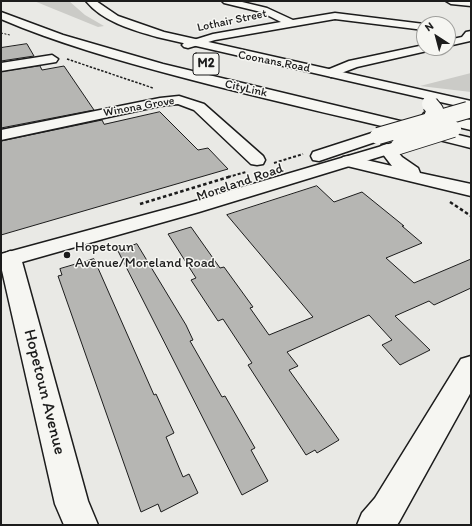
<!DOCTYPE html>
<html>
<head>
<meta charset="utf-8">
<style>
  body { margin:0 }
  #map { position:relative; width:472px; height:526px; overflow:hidden; background:#e9e9e5; font-family:Itim,sans-serif }
  canvas { display:block }
  .frame { position:absolute; inset:0; border:2px solid #1c1c1c; pointer-events:none }
  .north { position:absolute; left:416px; top:16px; width:40px; height:40px; box-sizing:border-box; background:#f6f6f2; border:1px solid #9f9f9c; border-radius:50%; rotate:324deg; font-size:11px; font-weight:700; line-height:16px; text-align:center; color:#1c1c1c }
  .north::after { content:''; display:block; margin:auto; width:14px; height:18px; background:#1c1c1c; clip-path:polygon(50% 0,100% 100%,50% 72%,0 100%) }
</style>
</head>
<body>
<div id="map">
<canvas width="472" height="526"></canvas>
<div class="frame"></div>
<div class="north">N</div>
</div>
<script>
const context = document.querySelector('canvas').getContext('2d');
context.lineJoin = 'round';
function fillPath(path, color) {
  context.fillStyle = color;
  context.fill(path, 'evenodd');
}
function strokePath(path, color, width, dash) {
  context.strokeStyle = color;
  context.lineWidth = width;
  context.lineCap = dash ? 'butt' : 'round';
  context.setLineDash(dash || []);
  context.stroke(path);
}
function write(font, color, halo, rows, align = 'center') {
  context.font = font + ' Itim,sans-serif';
  context.lineWidth = 3;
  context.setLineDash([]);
  context.textBaseline = 'middle';
  context.strokeStyle = halo;
  context.fillStyle = color;
  for (const [text, x, y, turn = 0] of rows) {
    context.save();
    context.translate(x, y);
    context.rotate((+turn || 0) * Math.PI / 180);
    context.textAlign = isNaN(turn) ? turn : align;
    if (halo) context.strokeText(text, 0, 0);
    context.fillText(text, 0, 0);
    context.restore();
  }
}
const green = new Path2D(`
  M34,1H69L85,15L104,26L98,27Z
  M471,73V92L420,86Z`);
const building = new Path2D(`
  M27,44L34,56L1,61V48Z
  M40,66L42,70L64,66L94,110L1,128V72Z
  M160,112L198,150L208,148L228,169L1,235V141L102,120L104,124Z
  M317,186L334,202L362,192L404,226H402L422,243L386,258L414,283L471,259V288L434,305L429,301L395,316L430,350L400,365L382,345L392,340L369,315L287,352L298,366L289,370L339,440L317,453L315,450L306,455L248,365L252,363L223,319L218,321L191,280L196,278L168,234L191,227L220,268L224,267L253,307L250,308L269,335L313,317L227,215Z
  M137,244L186,325L193,340L190,341L222,397L225,396L255,448L251,450L268,481L242,495L118,251Z
  M94,259L154,395L156,394L174,433L166,437L183,477L189,474L198,493L161,512L158,504L141,512L58,276L62,275L60,269Z`);
const pathFar3 = new Path2D(`
  M1,33L10,35`);
const pathFar2 = new Path2D(`
  M67,59L153,88`);
const pathFar1 = new Path2D(`
  M274,163L303,154
  M228,177L246,172`);
const path = new Path2D(`
  M450,202L471,216
  M140,204L232,176`);
const minor = new Path2D(`
  M222,1H238L267,8L293,20L335,13L424,24V30L335,19L215,40L188,48L184,47L182,45L184,43L213,34L281,22L261,12L224,3Z
  M446,1H471V6L451,4Z
  M471,31L470,41L448,46V40L462,37L466,32Z
  M424,45V48H433L427,51L357,67L331,77L325,73L327,70L349,61Z
  M52,55L58,59L56,62L1,71V63Z
  M179,96L204,104L263,156L265,160L263,164L257,165L251,164L194,110L178,104L160,106L1,140V130L160,98Z
  M10,251L18,253L21,258L88,501L98,525H64L55,504L1,266V255Z
  M471,356V392L399,522L397,525H357L362,513L375,498L461,359Z`);
const tertiary = new Path2D(`
  M86,1H96L118,16L164,32L471,101V109L157,37C133,30 103,22 86,1Z`);
const secondary = new Path2D(`
  M378,131L384,133L386,136L384,139L319,161L313,160L311,156L313,152Z
  M399,141L405,143L407,146L405,149L199,212L1,268V254L185,204Z`);
const motorway = new Path2D(`
  M1,12L63,35L163,64L471,138V148C373,123 274,102 177,76C117,60 57,43 1,19Z
  M429,112L471,120V130L424,119L422,116L424,113Z
  M387,144L393,146L402,157L418,168L420,173L471,184V196L343,165L341,161L343,157L349,156L392,166L379,149L381,146Z`);
const tertiaryBridgeFar1 = new Path2D(`
  M429,102L431,105`);
const tertiaryBridge = new Path2D(`
  M430,104L435,110L431,120`);
const secondaryBridge = new Path2D(`
  M378,136L468,110
  M399,146L453,129`);
const markers = [
  [67,255,4,"#1c1c1c"]
];
const farStreetnames = [
  ["Lothair Street",232,21,-12],
  ["Coonans Road",274,62,11],
  ["CityLink",246,89,13],
  ["Winona Grove",139,107,-10]
];
const shields = [
  [206,64,26]
];
const shieldNames = [
  ["M2",206,64]
];
const streetNames = [
  ["Moreland Road",240,183,-19]
];
const poiNames = [
  ["Hopetoun",75,247],
  ["Avenue/Moreland Road",75,263]
];
const nearStreetnames = [
  ["Hopetoun Avenue",44,392,76]
];
fillPath(green, '#cbcbc7');
fillPath(building, '#b6b6b3');
strokePath(building, '#1c1c1c', 1);
strokePath(minor, '#1c1c1c', 3);
strokePath(tertiary, '#1c1c1c', 3);
strokePath(secondary, '#1c1c1c', 3);
strokePath(motorway, '#1c1c1c', 3);
strokePath(pathFar3, '#1c1c1c', 1, [2, 1.5]);
strokePath(pathFar2, '#1c1c1c', 1.5, [2.5, 1.5]);
strokePath(pathFar1, '#1c1c1c', 2, [3, 2]);
strokePath(path, '#1c1c1c', 2.5, [3.5, 2.5]);
fillPath(minor, '#f6f6f2');
fillPath(tertiary, '#f6f6f2');
fillPath(secondary, '#f6f6f2');
fillPath(motorway, '#f6f6f2');
strokePath(tertiaryBridgeFar1, '#1c1c1c', 14, []);
strokePath(tertiaryBridge, '#1c1c1c', 18, []);
strokePath(secondaryBridge, '#1c1c1c', 18, []);
strokePath(tertiaryBridgeFar1, '#f6f6f2', 12);
strokePath(tertiaryBridge, '#f6f6f2', 16);
strokePath(secondaryBridge, '#f6f6f2', 16);
for (const [x, y, r, color] of markers) {
  const dot = new Path2D();
  dot.arc(x, y, r, 0, 2 * Math.PI);
  context.fillStyle = color;
  context.fill(dot);
  strokePath(dot, '#f6f6f2', 1.5);
}
write('12px', '#1c1c1c', '#f6f6f2', farStreetnames);
for (const [x, y, w] of shields) {
  const box = new Path2D();
  box.roundRect(x - w / 2, y - 11, w, 22, 3);
  context.fillStyle = '#f6f6f2';
  context.fill(box);
  strokePath(box, '#1c1c1c', 1);
}
write('bold 13px', '#1c1c1c', null, shieldNames);
write('14px', '#1c1c1c', '#f6f6f2', streetNames);
write('14px', '#1c1c1c', '#f6f6f2', poiNames, 'left');
write('17px', '#1c1c1c', '#f6f6f2', nearStreetnames);
</script>
</body>
</html>
